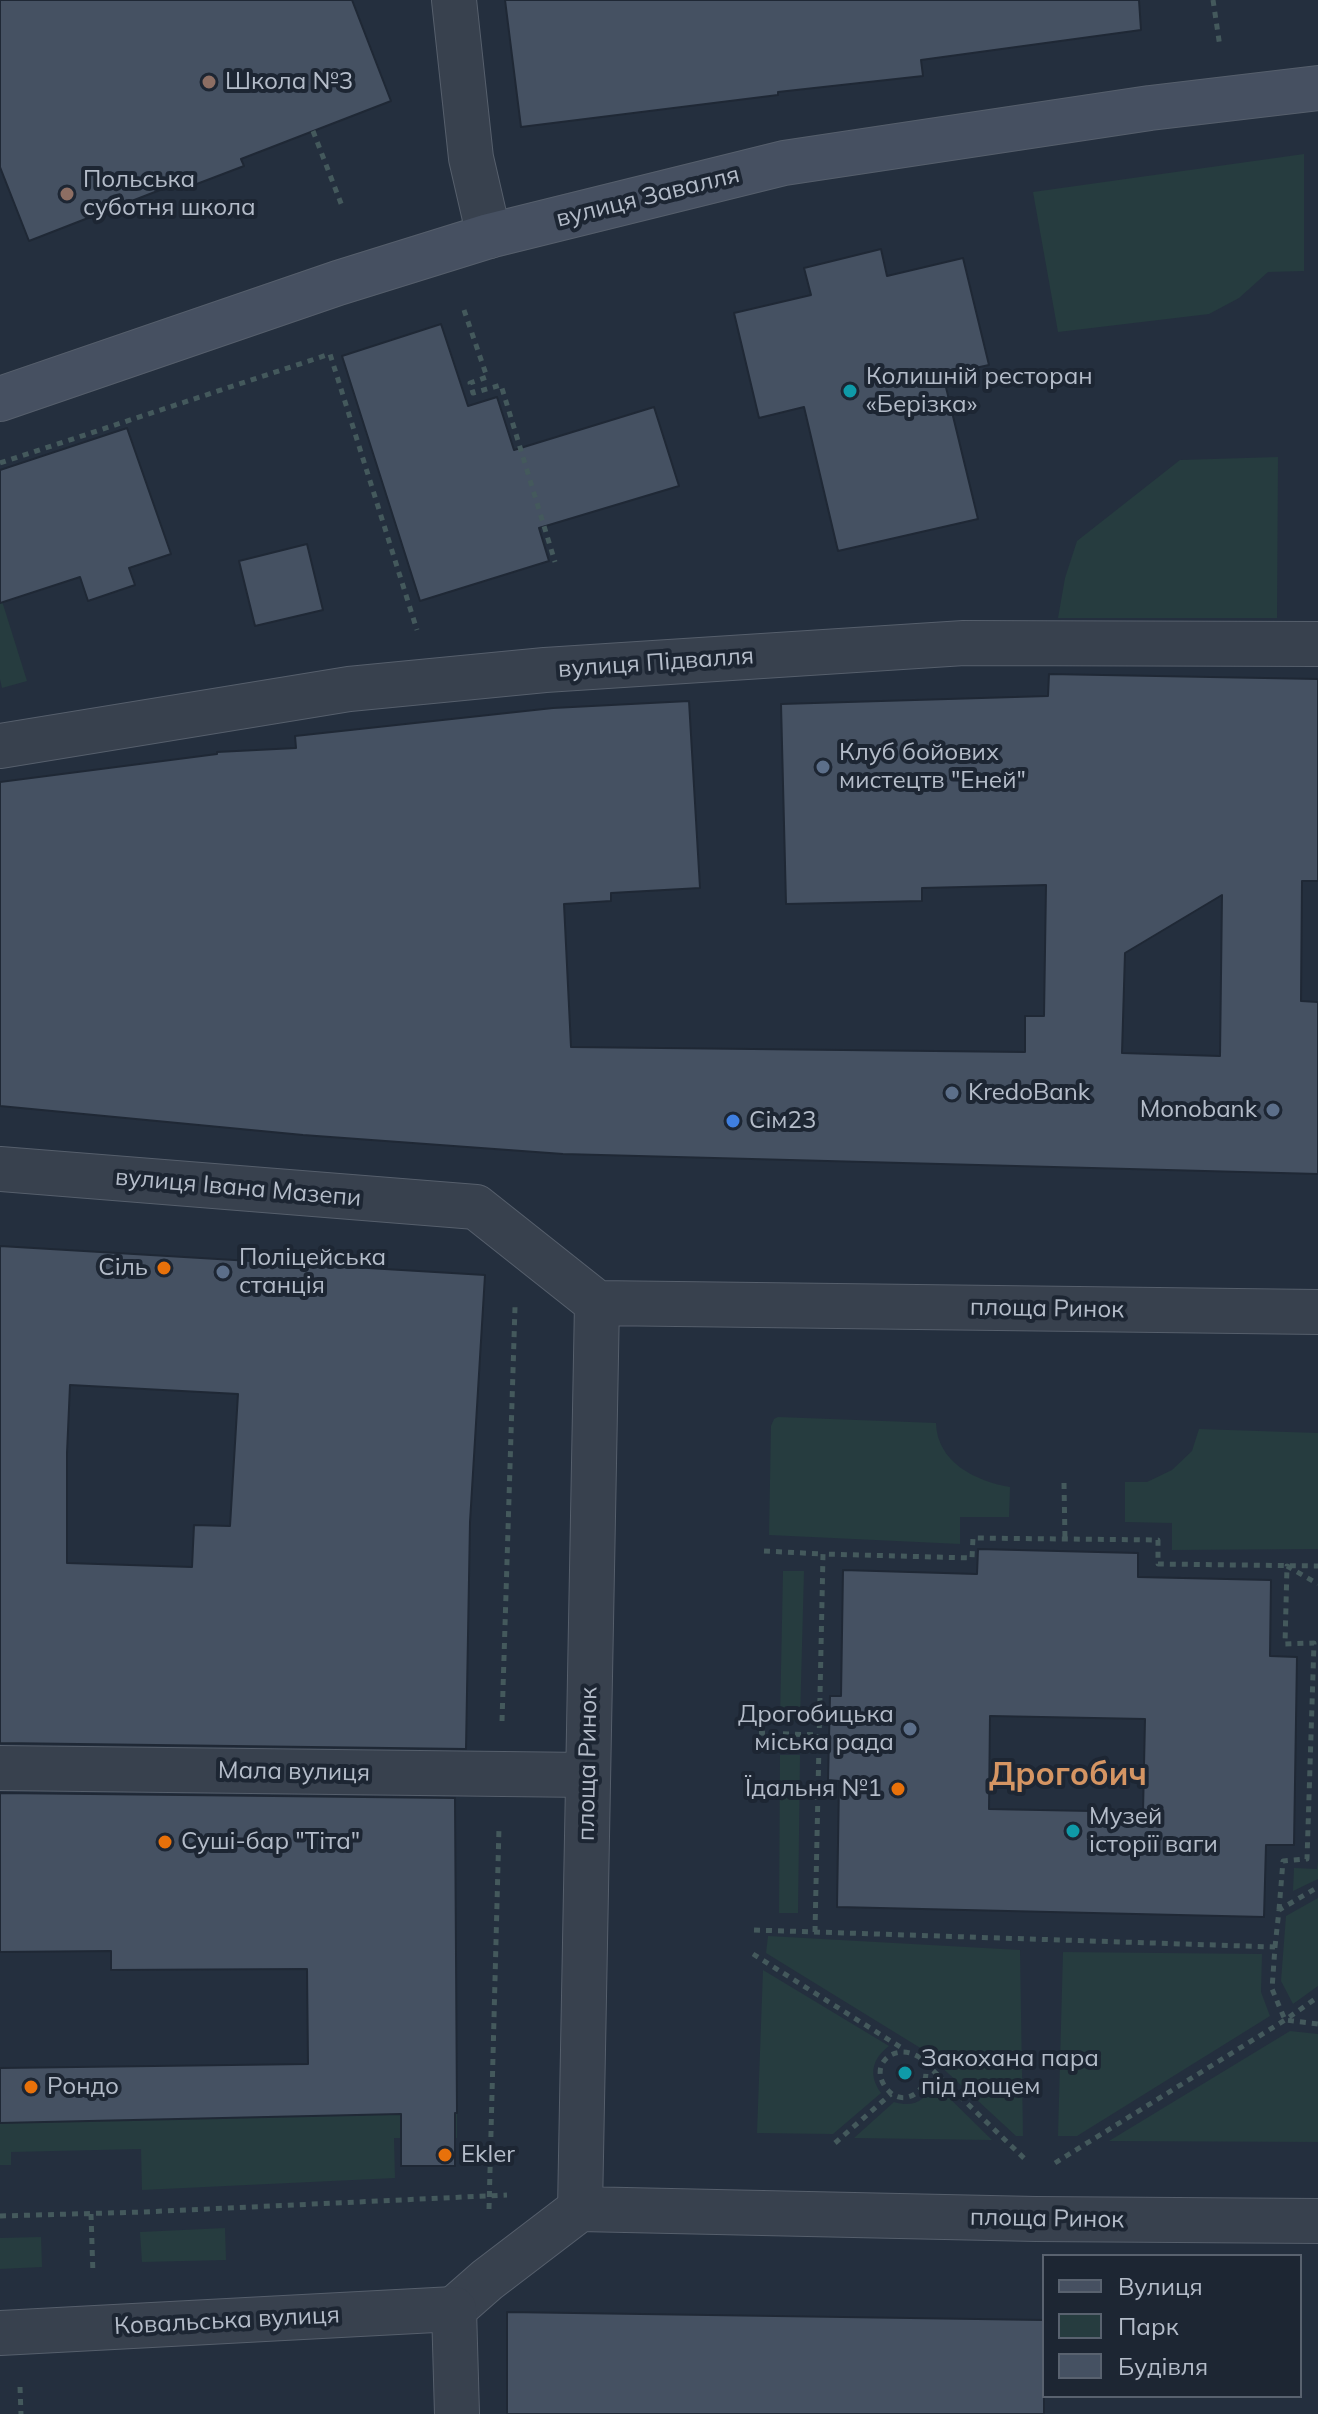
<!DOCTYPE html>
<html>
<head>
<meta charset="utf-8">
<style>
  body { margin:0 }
  #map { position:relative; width:1318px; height:2414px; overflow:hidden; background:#242f3e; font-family:Mulish,sans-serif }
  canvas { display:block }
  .legend { position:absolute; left:1042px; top:2254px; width:260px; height:144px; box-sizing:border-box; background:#1d2633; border:2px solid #59626f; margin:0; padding:10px 14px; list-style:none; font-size:24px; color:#b4bcc9 }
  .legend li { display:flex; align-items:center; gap:16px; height:40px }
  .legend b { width:40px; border:2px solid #59626f }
</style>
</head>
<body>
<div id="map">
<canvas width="1318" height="2414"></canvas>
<ul class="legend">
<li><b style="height:10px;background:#465061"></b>Вулиця</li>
<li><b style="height:22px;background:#263c3f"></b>Парк</li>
<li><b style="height:22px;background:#455162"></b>Будівля</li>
</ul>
</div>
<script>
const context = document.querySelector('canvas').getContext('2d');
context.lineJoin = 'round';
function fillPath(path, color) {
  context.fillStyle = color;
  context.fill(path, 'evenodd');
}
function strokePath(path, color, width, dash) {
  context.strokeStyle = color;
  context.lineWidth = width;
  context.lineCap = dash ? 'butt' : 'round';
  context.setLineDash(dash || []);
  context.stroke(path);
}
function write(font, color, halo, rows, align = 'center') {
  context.font = font + ' Mulish,sans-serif';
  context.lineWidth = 8;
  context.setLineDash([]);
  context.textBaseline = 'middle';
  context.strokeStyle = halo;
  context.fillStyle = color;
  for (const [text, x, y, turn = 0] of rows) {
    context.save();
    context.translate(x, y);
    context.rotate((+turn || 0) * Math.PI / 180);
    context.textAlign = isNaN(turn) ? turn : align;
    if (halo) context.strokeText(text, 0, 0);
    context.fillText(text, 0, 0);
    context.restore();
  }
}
const green = new Path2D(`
  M1304,154V271L1268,272L1239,298L1209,314L1058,332L1033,192Z
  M1278,457L1277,618H1058L1065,578L1077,541L1180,460Z
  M0,584L2,601L27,681L2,688L0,679Z
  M778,1417L936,1423C937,1462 975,1481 1010,1487L1009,1517H960V1544L769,1535L771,1426L774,1419Z
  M1199,1429L1318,1433V1549L1172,1550V1523L1125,1522V1482H1147L1172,1470L1192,1451Z
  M783,1571H804L800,1721L780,1719Z
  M780,1755H800L798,1913H779Z
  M1318,1861V1879L1293,1891L1294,1868L1317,1869Z
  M1318,1898V1986L1293,2004L1281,1981L1286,1916Z
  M768,1936L1020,1950L1023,2136H1016L922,2049L766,1953Z
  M1063,1952L1262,1954L1261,1992L1270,2016L1077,2136H1058Z
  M763,1970L889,2046C872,2059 868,2075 881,2093L833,2134L757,2133Z
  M1290,2031L1318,2034V2142L1109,2141Z
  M934,2083L992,2140L854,2138L894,2102C914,2108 925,2101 934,2083Z
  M457,2113V2138H394L395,2178L142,2190L141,2149L11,2152V2165H0V2123Z
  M225,2228L226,2260L142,2262L140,2232Z
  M41,2237L42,2267L0,2269V2238Z`);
const building = new Path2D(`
  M0,0H352L391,101L241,159L244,166L181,190L178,183L29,241L0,167Z
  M505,0H1139L1141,30L921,60L923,76L778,92V95L521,127Z
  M881,249L887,276L963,258L989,365L943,375L978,519L838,551L804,407L759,418L734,313L811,295L804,268Z
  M441,324L468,406L497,397L514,450L654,407L679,486L539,528L549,561L420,601L342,356Z
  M127,428L171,554L129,568L135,585L88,601L80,577L0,603V470Z
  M307,544L323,610L255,626L239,561Z
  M1049,674L1318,679V881H1302L1301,1001L1318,1002V1174L563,1154L303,1135L0,1106V782L217,754V752L296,748L295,736L553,708L689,701L700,888L611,893V901L564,904L571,1047L1025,1052V1016H1044L1046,885L922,888V901L786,904L781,704L1048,696ZM1222,895L1220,1056L1122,1053L1125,953Z
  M0,1246L485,1275L470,1522L466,1749L0,1743ZM70,1385L238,1394L230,1526L194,1525L192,1567L67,1563V1453Z
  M978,1549L1138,1553V1577L1271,1580L1270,1656L1297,1657L1294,1845H1266L1264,1917L837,1907L839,1781L828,1780L830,1696H841L843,1570L977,1574ZM990,1716L1145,1719L1143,1812L989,1809Z
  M0,1793L455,1798L457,2113H455V2166H401V2114L0,2123V2068L308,2064L307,1969L111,1970V1951L0,1952Z
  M507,2312L1044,2320V2414H507Z`);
const path = new Path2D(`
  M1213,0L1220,47
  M313,131L342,206
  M464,310L487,377L470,383L473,393L501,385L555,562
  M0,463L330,354L417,630
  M1064,1483L1065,1540
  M764,1551L823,1554
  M502,1721L515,1307
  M759,1733L819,1735
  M1279,1910L1283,1861L1307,1859L1314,1643L1285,1644L1287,1566L1318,1584
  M754,1930L1275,1947L1272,1989L1285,2020L1318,2024
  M815,1932L823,1554L972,1558L973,1538L1158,1540V1564L1318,1566
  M1275,1947L1279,1910L1318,1887
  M753,1954L905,2050
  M924,2062C934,2089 903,2111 886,2088C868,2064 895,2042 919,2057L1028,2162
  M835,2143L891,2094
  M1055,2163L1285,2020L1318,1997
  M489,2209L499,1827
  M91,2214L93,2274
  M0,2216L143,2212L507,2195
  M20,2387L21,2414`);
const pedestrian = new Path2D(`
  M0,1169L476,1207L597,1303
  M597,1303L1318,1312
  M0,1768L587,1775
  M580,2209L597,1303
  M580,2209L1036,2219L1318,2221
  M454,2309L487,2280L580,2209`);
const minor = new Path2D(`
  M454,0L471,158L489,236
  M0,746L349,689L545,670L964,643L1318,644
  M0,2333L454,2309L457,2414`);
const secondary = new Path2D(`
  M0,399L338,283L489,236L784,163L1150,108L1318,88`);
const markers = [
  [209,82,8,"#8d6e63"],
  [67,194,8,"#8d6e63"],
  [850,391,8,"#0f9aa8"],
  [823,767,8,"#5c6f8a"],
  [952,1093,8,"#5c6f8a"],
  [1273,1110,8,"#5c6f8a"],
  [733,1121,8,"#3f7fe0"],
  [164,1268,8,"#e8710a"],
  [223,1272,8,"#5c6f8a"],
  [910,1729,8,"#5c6f8a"],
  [898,1789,8,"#e8710a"],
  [1073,1831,8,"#0f9aa8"],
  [165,1842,8,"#e8710a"],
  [905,2073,8,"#0f9aa8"],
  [31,2087,8,"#e8710a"],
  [445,2155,8,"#e8710a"]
];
const poiNames = [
  ["Школа №3",225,82],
  ["Польська",83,180],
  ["суботня школа",83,208],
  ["Колишній ресторан",866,377],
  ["«Берізка»",866,405],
  ["Клуб бойових",839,753],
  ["мистецтв \"Еней\"",839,781],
  ["KredoBank",968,1093],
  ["Monobank",1257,1110,"right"],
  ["Сім23",749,1121],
  ["Поліцейська",239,1258],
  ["станція",239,1286],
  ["Сіль",148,1268,"right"],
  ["Дрогобицька",894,1715,"right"],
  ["міська рада",894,1743,"right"],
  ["Їдальня №1",882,1789,"right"],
  ["Музей",1089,1817],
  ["історії ваги",1089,1845],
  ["Суші-бар \"Тіта\"",181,1842],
  ["Закохана пара",921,2059],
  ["під дощем",921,2087],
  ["Рондо",47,2087],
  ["Ekler",461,2155]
];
const streetNames = [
  ["вулиця Завалля",648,197,-14],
  ["вулиця Підвалля",656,663,-4],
  ["вулиця Івана Мазепи",238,1188,5],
  ["площа Ринок",1047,1309,1],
  ["площа Ринок",588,1764,-89],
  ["Мала вулиця",294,1772,1],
  ["площа Ринок",1047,2219,1],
  ["Ковальська вулиця",227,2321,-3]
];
const districtNames = [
  ["Дрогобич",1068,1775]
];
fillPath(green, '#263c3f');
fillPath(building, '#455162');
strokePath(building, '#1f2835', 2);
strokePath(pedestrian, '#565f6c', 46);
strokePath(minor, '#565f6c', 46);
strokePath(secondary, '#565f6c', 46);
strokePath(path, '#44595c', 5, [6, 6]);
strokePath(pedestrian, '#38414e', 44);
strokePath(minor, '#38414e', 44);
strokePath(secondary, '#465061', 44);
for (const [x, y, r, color] of markers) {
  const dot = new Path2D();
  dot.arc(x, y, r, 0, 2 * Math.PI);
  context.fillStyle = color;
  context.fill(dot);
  strokePath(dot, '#1d2633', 3);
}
write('24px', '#b4bcc9', '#1d2633', poiNames, 'left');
write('24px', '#b4bcc9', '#1d2633', streetNames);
write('bold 32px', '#d59563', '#1d2633', districtNames);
</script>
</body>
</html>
